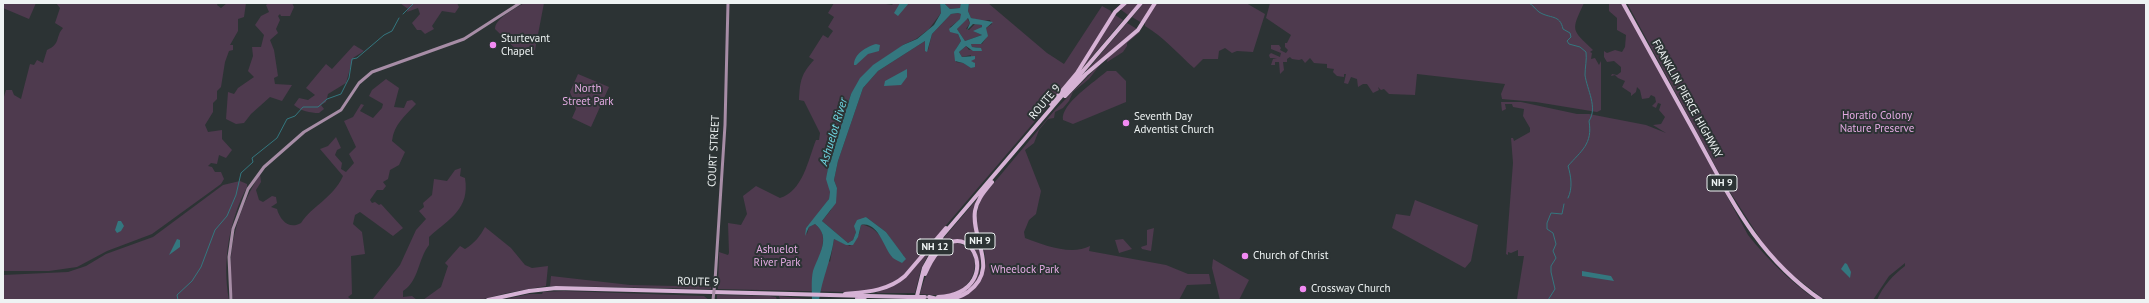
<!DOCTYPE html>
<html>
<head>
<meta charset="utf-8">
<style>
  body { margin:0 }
  #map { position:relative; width:2149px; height:303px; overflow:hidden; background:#2c3334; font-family:"PT Sans",sans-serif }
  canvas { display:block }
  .frame { position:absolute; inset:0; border:4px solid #eef3f3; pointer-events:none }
</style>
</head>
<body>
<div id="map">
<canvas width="2149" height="303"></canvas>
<div class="frame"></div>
</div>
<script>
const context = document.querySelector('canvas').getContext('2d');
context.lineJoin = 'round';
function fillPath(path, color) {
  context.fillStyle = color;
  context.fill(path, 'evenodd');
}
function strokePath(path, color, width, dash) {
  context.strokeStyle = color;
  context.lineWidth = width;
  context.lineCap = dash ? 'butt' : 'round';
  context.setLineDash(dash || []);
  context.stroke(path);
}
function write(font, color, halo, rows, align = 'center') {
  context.font = font + ' "PT Sans",sans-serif';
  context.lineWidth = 4;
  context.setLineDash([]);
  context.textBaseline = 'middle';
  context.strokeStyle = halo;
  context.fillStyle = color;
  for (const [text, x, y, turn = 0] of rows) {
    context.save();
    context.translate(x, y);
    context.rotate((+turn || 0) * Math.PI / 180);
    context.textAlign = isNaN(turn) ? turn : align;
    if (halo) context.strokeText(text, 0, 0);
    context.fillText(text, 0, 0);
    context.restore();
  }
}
const green = new Path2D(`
  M3,3H36L29,19L3,8Z
  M56,3H218L217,5L221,8L227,3H246L244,17L238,19V31L230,45H233V50L229,51L225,62L221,87L217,91V99L213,103V112L205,125L208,132L222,130V139L232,150L226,158L219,155L217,164L211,163L208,166L212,167L215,172H221L224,179L221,184L152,234L107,251L77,267L49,271H3V100L6,90H12L14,95L21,99L30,64L34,65L37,60L43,63L47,50C61,44 55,37 63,28L55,23L60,8Z
  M269,3H292L294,7L290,16H281L280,14L278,16L280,20L276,29L278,33L270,40L274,50L278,76L274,78L275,84L292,85L282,101L270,97L251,114L244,123L236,124L226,119L228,92L234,94L238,88L254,77L248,71L253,56L252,47H261L264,35L255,25L261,16L269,12L266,5Z
  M400,3H457L459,7L455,13L442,11L432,26L434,29L425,34L421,30H417L412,23L420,14L418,8L407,12L408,9Z
  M524,3H544L535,50L523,56L495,29C495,18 515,9 524,3Z
  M834,3H880L892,5L894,3H940L941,13L929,29L916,39L903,45L851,94L828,168C826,179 830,183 830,193C830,206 814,219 806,228L807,234L809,227L815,224C825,231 824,241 821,252L830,262L834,239L850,246L859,234L861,225H864C879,229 886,244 892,257L904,256L901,254L886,232L866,217L856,232L853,240L848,243L822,221L831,210L837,188L834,180L838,161L863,88L878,71L925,41L928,50L932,34L951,14L958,13L961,14V19L950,27L958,34L961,41L956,49V62L963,63L972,68L974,62H971V55L962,57L959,52L966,46L969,50L979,47H972L971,44H982L986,38V28L992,24L990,20L982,21L971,18L968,11L969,3H988L1047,53L1064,64L1102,6L1111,11L1112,14L1076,73L901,278L894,283L872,290L846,292L718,289L719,252L728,255L729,253L728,223L741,225L747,214L743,196L756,186L780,198C803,191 808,160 816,140H819L820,133L804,101L799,100C800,81 801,74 814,60L809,57L823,35L828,38L833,31L828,27L834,17L828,13Z
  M944,3H961L962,5L960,8L950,9Z
  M1127,3H1139L1128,15L1120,9Z
  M1144,3H1154L1142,23L1132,17Z
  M1156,3H1246L1265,14L1253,52L1237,51L1232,53L1225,48L1219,51L1218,59H1203L1194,68C1178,54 1164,37 1145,26V22Z
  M1270,3H1584C1571,31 1571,29 1593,50L1590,52L1592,53L1591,59L1595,58L1599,65L1601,61V110L1597,112L1536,102L1502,99L1501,94L1505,84L1417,74L1415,95L1389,94L1384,89L1381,90L1378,87L1379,90L1373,93L1367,84H1363L1358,87L1357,79L1351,77L1348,84L1344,83L1346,74H1344V77L1337,76L1333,72L1334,69L1327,68V64L1314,63L1310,58L1305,63L1302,59L1299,60L1292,59L1290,57L1287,59V62H1283L1284,70L1280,74L1279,62H1275V65H1271L1273,59L1277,58H1270L1269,55L1271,53L1280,57L1281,53L1271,49V45H1279L1281,48L1280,50L1286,53L1288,50L1285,47V43H1287L1291,35L1266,18Z
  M1609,3H1622L1748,235C1768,260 1790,281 1816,300L1517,299L1524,256H1518V250L1511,253L1508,252V255L1506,254L1513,163L1511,138H1513L1514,141L1530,132V128L1523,116L1524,109L1513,107L1512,104H1505L1506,109L1502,111L1501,102H1521L1577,114H1589L1646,125L1666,133L1653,125L1661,124L1665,117L1659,110L1661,104L1658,103L1656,108L1652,106L1656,102L1655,97L1651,95L1649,98L1642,99L1640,90L1637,87L1636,92L1631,96V93L1622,87L1625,81L1618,78L1615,75L1611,76L1612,74L1617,75L1621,72V67L1614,61L1607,62L1604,57V51L1607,53L1615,50L1622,52L1625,47L1626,35L1617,30V18L1609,11Z
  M1627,3H2146V300H1877C1883,286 1893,275 1905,266V263L1889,276L1873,300H1825L1791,274L1770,254L1725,184Z
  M1115,15L1123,20L1075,77Z
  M967,18L970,23L966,29L969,30L975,24L982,25V27L976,32L982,35L965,41L957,29Z
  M1127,23L1137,29L1083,75Z
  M1139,31L1140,32L1127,43V46L1123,52L1104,64L1107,62L1108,58Z
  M354,45L364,51L353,58L346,83L328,94L326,102L321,105L324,109L319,113C310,113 301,111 294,105L299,98L308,100L315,95L306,88L326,64L332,69Z
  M1103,61L1089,79L1073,92L1069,101L1063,108L1055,112L1054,118L1048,119L1039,130L1034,143L1025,150L1041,191L1036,214L1029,220L1024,232L1025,238C1044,245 1071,256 1090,246L1089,251L1166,265L1188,274H1209L1211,284L1187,285L1179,300H954C963,297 967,292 973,285C976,282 981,278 983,273C994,250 965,226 983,196L1054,111Z
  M1107,71H1116L1126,81V102L1073,124L1063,120C1060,104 1096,81 1107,71Z
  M578,74L609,87L591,127L572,118L576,109L570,92Z
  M386,79L399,88L394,107L404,108L407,101L412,100L416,104C405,116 394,124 392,141L405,152L399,165L390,170L388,179L383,182L386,186L383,190H377L370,200L372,203L375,202L379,205L381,204L403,228L393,236L360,212L355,215L353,224L362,232L365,254L351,256L352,294L348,297L352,300H233C225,255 236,212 260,174L261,182L256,190L259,200L263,202L272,196L276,197L277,203L271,207L277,209C280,220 289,230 301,223C312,206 333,198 343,176L320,149L328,146L336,137L341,148L337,150L335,155L342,163L341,169L346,172L354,163L349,154L356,147L344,121L353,117L361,104L364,105L360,111L373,118L382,108L383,104L369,96L372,90Z
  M461,168L460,176L465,178C470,209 450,218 429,237V245C418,259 419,281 403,291V297L412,296L417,300H372L400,265L416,230L426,219L419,211L424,207L423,203L432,195L434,179L447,181L455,170Z
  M240,181L247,184V187C229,221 222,262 229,300H3V275L68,272L86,266L106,254L153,237L223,185Z
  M978,198C978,201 975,205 975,209C974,215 977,222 977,228C982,263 989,295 941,298C951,296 961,294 969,286C978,275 985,250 966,243C962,241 956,242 951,241L933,254L943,239Z
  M1415,200L1478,225L1471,261L1465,268L1392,228L1396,214L1410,216Z
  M485,227L511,248L525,265L532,268L548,266L546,286L507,293L480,300H423L441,287L448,266L445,263L460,246L465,249C475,243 480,236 485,227Z
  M1154,228L1151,251L1142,249L1141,247L1147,245V230Z
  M1123,239L1132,249L1119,253L1115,240Z
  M956,243C981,247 980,278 960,290C948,297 933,295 920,294C924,278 937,245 956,243Z
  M933,245L921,269L915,293H876L900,282Z
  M1213,259L1249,280L1239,300H1220L1212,268Z
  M551,276L630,285L676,286L711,284V289L550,286Z
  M564,291L704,296L709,300H502L529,294H542L543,292Z
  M717,295L770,296L776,297L777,300H717Z
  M779,296L808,299L780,300Z`);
const water = new Path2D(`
  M900,3H909L898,16L894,13Z
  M940,3H944L950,9L960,8L961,3H969L968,11L971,18L993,22L986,28L988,36L981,44H971L972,47L981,48L982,51H973L966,46L959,52L962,57L975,56V59L971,61L975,63V67L971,68L963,63L955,61L954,52L961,41L958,34L950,32L949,29L960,19L961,14L958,13L951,14L932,34L927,52L925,51V41L878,71L863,88L838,161L834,180L837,188L836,203L822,221L848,243L853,240L856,232L854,226L857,220L866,217L886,232L906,259L902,263C899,261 895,260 893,258C884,250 879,221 861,225L858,237L853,245H846L834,239C831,260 822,279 819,300H812C812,290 811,280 813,271C818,256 832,237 815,224L809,227L805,236L806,228L829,199L830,192L826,179L828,168L851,94L860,78L873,65L903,45L917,39L934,25L941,13ZM968,18L970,23L967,30L973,24L982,25V27L973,31L982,35L965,41L957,29Z
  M876,44L880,45L879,51L868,54L856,65H854C854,54 866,47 876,44Z
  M907,69V77L901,85L884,86L885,81Z
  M118,221H121L124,226L121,231L117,233L115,230Z
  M177,239L180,240V247L169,255Z
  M1845,263L1847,264L1851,272L1850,278L1841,269Z
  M1582,271L1611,276L1614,281L1582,276Z`);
const stream = new Path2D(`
  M1529,3C1533,5 1535,9 1539,12C1550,19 1560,14 1563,29L1570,33L1571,37L1567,41L1569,44L1580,47L1586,52C1587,60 1585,67 1585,75C1587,90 1598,107 1589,121C1593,144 1581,151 1568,166C1571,176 1573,188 1568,198
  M403,14L414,3
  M178,300L177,295L192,281L201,267L215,230L227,216L236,195L241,173L253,162L252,158L277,138L287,119L295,116L303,107H318L327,99L341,94L349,78L352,59L357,58L384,35L392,31L399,18
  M1548,300L1555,289L1551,272V266L1556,258L1553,251L1556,244L1553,233L1547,229V223L1551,213L1562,214L1564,204`);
const secondary = new Path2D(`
  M715,281L725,125L728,3
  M231,300L229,257L233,229L248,189L264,167L304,132L341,110L359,83L372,72L464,39L520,3`);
const trunk = new Path2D(`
  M1623,3C1646,45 1669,86 1692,128C1729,195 1755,255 1821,300
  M1065,96L1086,74L1138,30L1155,3
  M1051,104L1077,73L1115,12L1125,3
  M925,274C961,190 1015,292 938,297
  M845,294C866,292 888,291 905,276L946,228
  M929,297C942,301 956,300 968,292C1000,268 971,240 975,211C977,199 985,191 992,182
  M857,298L865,300
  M488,300L529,291L556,288L908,297
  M916,300L924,268L942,236L1141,3`);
const secondaryBridge = new Path2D(`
  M713,300L715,281`);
const trunkBridge = new Path2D(`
  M908,297H925`);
const markers = [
  [493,45,4,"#f28af3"],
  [1126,123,4,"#f28af3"],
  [1245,256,4,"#f28af3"],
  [1303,289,4,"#f28af3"]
];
const shields = [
  [1722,183,30],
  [980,241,30],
  [935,247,36]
];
const shieldNames = [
  ["NH 9",1722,183],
  ["NH 9",980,241],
  ["NH 12",935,247]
];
const poiNames = [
  ["Sturtevant",501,39],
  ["Chapel",501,52],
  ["Seventh Day",1134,117],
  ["Adventist Church",1134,130],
  ["Church of Christ",1253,256],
  ["Crossway Church",1311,289]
];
const parkNames = [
  ["North",588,89],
  ["Street Park",588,102],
  ["Horatio Colony",1877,116],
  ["Nature Preserve",1877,129],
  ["Ashuelot",777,250],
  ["River Park",777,263],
  ["Wheelock Park",1025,270]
];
const streetNames = [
  ["FRANKLIN PIERCE HIGHWAY",1687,99,61],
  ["ROUTE 9",1045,102,-50],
  ["COURT STREET",714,151,-87],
  ["ROUTE 9",698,282,2]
];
const waterNames = [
  ["Ashuelot River",834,132,-73]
];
fillPath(green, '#4e3a4e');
fillPath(water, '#34777f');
strokePath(stream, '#34777f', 1);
strokePath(secondary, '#a78da6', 3);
strokePath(trunk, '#d6b2d5', 4);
strokePath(secondaryBridge, '#a78da6', 3);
strokePath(trunkBridge, '#d6b2d5', 4);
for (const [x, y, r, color] of markers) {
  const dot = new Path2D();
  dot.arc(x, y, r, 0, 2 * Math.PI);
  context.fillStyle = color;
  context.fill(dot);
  strokePath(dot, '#2c3334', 1.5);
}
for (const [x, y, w] of shields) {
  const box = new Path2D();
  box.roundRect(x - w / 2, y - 8, w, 16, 3);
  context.fillStyle = '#2c3334';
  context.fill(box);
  strokePath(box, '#eef3f3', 1);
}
write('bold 10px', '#eef3f3', null, shieldNames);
write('11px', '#eef3f3', '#2c3334', poiNames, 'left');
write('11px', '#e4abe3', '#2c3334', parkNames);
write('11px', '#eef3f3', '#2c3334', streetNames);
write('italic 12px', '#70d9e5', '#2c3334', waterNames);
</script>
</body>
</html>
